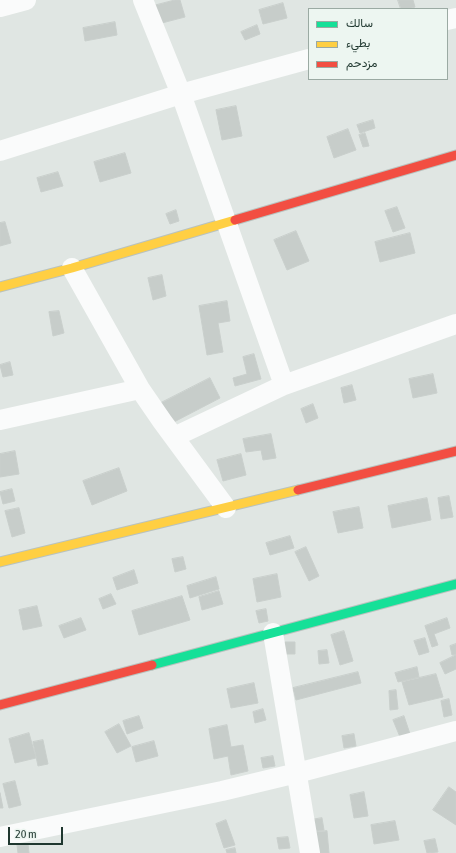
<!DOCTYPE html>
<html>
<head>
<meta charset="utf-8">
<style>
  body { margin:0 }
  #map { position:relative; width:456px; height:853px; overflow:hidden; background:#e0e6e3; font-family:"Asap Condensed",Vazirmatn,sans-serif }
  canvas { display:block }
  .legend { position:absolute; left:308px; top:8px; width:140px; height:72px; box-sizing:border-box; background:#edf6f1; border:1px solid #9baaa3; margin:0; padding:5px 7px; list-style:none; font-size:12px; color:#1f372f }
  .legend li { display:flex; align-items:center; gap:8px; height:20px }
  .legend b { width:20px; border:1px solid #9baaa3 }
  .scale { position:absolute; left:8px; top:827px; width:55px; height:18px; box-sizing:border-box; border:2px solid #1f372f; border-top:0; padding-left:5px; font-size:12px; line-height:14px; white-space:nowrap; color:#1f372f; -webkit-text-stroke:3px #edf6f1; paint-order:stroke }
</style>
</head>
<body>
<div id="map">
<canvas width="456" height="853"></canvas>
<ul class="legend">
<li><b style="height:5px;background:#16e098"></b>سالك</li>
<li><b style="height:5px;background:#ffcf43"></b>بطيء</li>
<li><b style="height:5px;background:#f24e42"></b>مزدحم</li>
</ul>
<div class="scale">20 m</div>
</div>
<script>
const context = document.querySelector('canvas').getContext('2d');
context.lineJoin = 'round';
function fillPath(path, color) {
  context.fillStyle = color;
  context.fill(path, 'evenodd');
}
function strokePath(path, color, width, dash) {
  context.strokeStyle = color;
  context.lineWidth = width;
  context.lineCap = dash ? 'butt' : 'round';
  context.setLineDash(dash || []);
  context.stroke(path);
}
const building = new Path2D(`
  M175,0H180L185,17L158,24L153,6Z
  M398,0H413L415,7L408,9H401Z
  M283,3L287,18L263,24L259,10Z
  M115,22L117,35L85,41L83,28Z
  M257,25L260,34L245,40L241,32Z
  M236,106L242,136L222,140L216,110Z
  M373,120L375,128L360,133L357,125Z
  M348,129L356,150L334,158L327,137Z
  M365,133L369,146L363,147L359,135Z
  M125,153L131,173L100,182L94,162Z
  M58,172L63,186L41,192L37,178Z
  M397,207L405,228L393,232L385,211Z
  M176,210L179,221L170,224L166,214Z
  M5,222L11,243L0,246V223Z
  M296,231L309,261L287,270L274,240Z
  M410,233L415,253L380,262L375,242Z
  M162,275L166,296L153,300L148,278Z
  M227,301L230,321L218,323L223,352L207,355L199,306Z
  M59,311L64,333L53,336L49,312Z
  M254,354L261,379L235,386L233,378L247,374L243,357Z
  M10,362L13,375L3,377L0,365Z
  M433,374L437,393L413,398L409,379Z
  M210,378L220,398L172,423L161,403Z
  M352,385L356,400L344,403L341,388Z
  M313,404L318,418L306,423L301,409Z
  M271,434L276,458L263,460L261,450L246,452L243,439Z
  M15,451L19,474L0,477V454Z
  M241,454L246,475L223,481L217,460Z
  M119,468L127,491L92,505L83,481Z
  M12,489L15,501L3,504L0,492Z
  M449,496L453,517L441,519L438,498Z
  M427,498L431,520L392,528L388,506Z
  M359,507L363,528L338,533L333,512Z
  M19,508L25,533L12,537L5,511Z
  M290,536L294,548L270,555L266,543Z
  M306,547L319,576L309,581L295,552Z
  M183,557L186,569L175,572L172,559Z
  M134,570L138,583L117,590L113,578Z
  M277,574L281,597L257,602L253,579Z
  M216,577L219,589L190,598L187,586Z
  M219,591L223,604L202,610L199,597Z
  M111,594L116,604L103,609L99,599Z
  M182,596L190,620L139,635L132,611Z
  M37,606L42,626L23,630L19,610Z
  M266,609L268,621L259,623L256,611Z
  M81,618L86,630L64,638L59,626Z
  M447,618L450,628L434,634L438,645L432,647L425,626Z
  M344,631L353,661L340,665L331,635Z
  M425,638L429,652L419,655L414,641Z
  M285,642H295V654H285Z
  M456,644V654L452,655L450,646Z
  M327,650L329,663L319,664L318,651Z
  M456,655V669L445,674L440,663Z
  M417,667L419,677L398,682L395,673Z
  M358,672L361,683L296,700L293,688Z
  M436,674L443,697L409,705L402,682Z
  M254,683L258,703L231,708L227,689Z
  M396,690L398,709L390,710L389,691Z
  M449,699L452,715L444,717L441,701Z
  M263,709L266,720L255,723L253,712Z
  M139,716L143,728L127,734L123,721Z
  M404,716L410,734L400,737L393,720Z
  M119,724L131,746L117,753L105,732Z
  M227,725L231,747L243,745L248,771L231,775L228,756L214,759L209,729Z
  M29,733L36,758L15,763L9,739Z
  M354,734L356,746L344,748L342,736Z
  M43,740L48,764L38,766L33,742Z
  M154,741L158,756L136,762L132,747Z
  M273,756L275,766L263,768L261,758Z
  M15,781L21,805L9,808L3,784Z
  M449,787L456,792V825L433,810Z
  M364,792L368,816L354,818L350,795Z
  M0,793L3,808H0Z
  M322,818L324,830L313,831L311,820Z
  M226,820L235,845L224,848L216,824Z
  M395,821L399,840L374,844L371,825Z
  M327,831L329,853H317L315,832Z
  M288,837L290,848L279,849L277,838Z
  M435,839L438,852L427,853L424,841Z
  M28,844L29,853H18L17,845Z
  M235,848L236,853H227L226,850Z`);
const street = new Path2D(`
  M143,0L181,94L284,385
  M0,7L26,0
  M447,20L456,18
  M0,151L181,94L309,59
  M72,268L140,389L162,421L226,508
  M0,420L140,389
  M174,437L284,385L456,324
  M273,633L310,853
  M0,837L222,791L297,773L396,747L456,731`);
const fast = new Path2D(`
  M152,665L456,584`);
const slow = new Path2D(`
  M0,287L72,268L235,220
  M0,562L298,490`);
const jam = new Path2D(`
  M235,220L456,155
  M298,490L456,451
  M0,705L152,665`);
fillPath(building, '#c7cdca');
strokePath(building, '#c9cfcc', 1);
strokePath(fast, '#b9c2be', 11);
strokePath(slow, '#b9c2be', 11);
strokePath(jam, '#b9c2be', 11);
strokePath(street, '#fafbfb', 20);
strokePath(fast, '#16e098', 9);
strokePath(slow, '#ffcf43', 9);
strokePath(jam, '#f24e42', 9);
</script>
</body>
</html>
